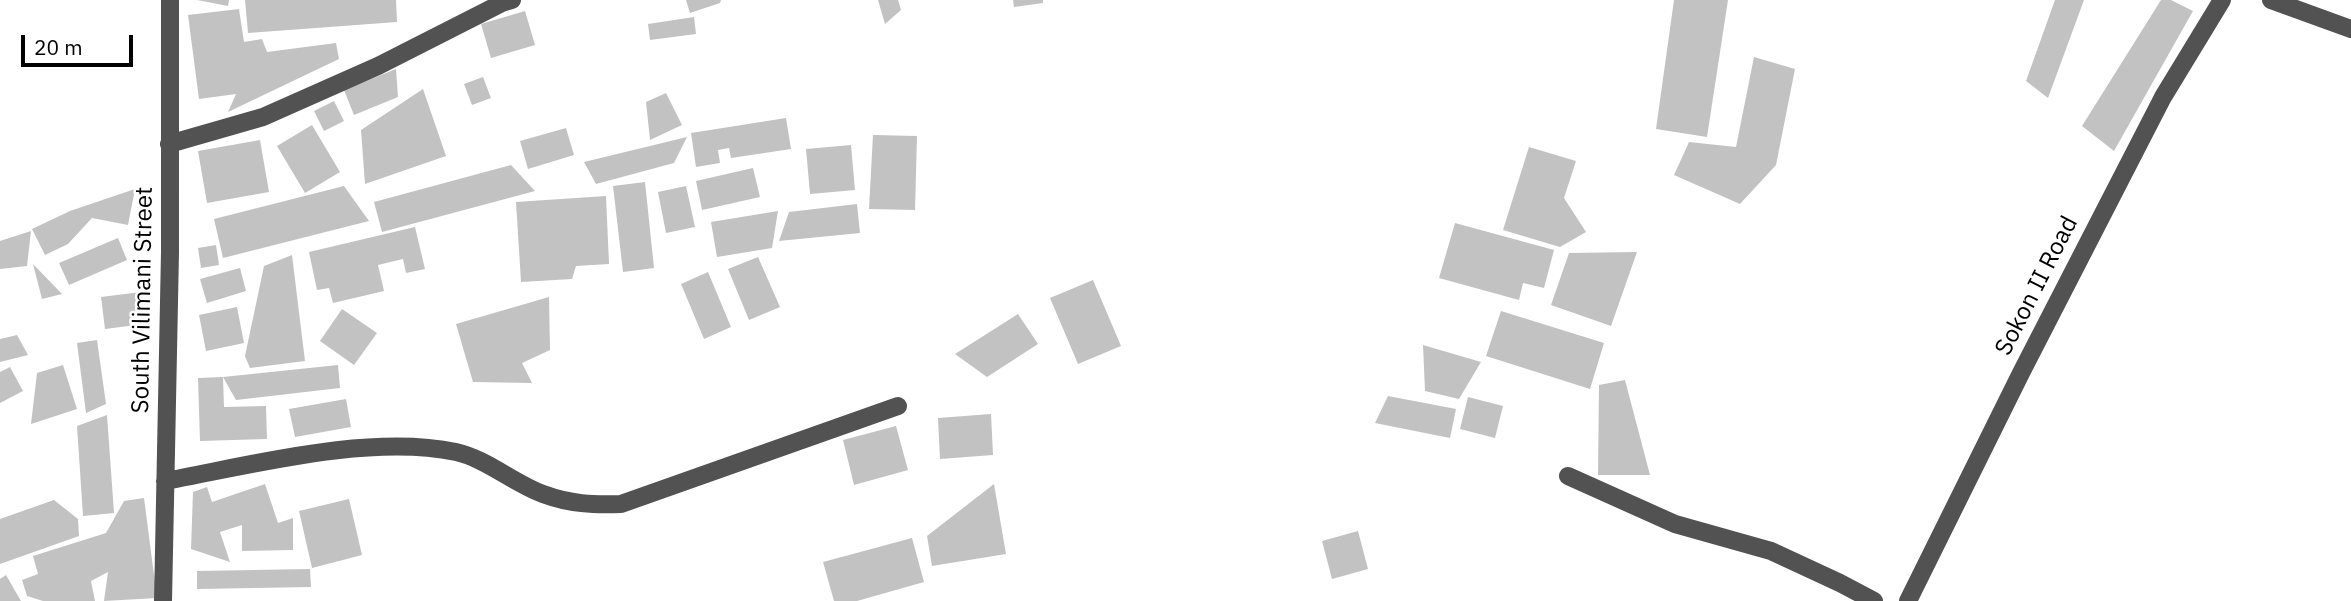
<!DOCTYPE html>
<html>
<head>
<meta charset="utf-8">
<style>
  body { margin:0 }
  #map { position:relative; width:2351px; height:601px; overflow:hidden; background:#fff; font-family:"IBM Plex Sans",sans-serif }
  canvas { display:block }
  .scale { position:absolute; left:21px; top:35px; width:112px; height:32px; box-sizing:border-box; border:4px solid #000; border-top:0; padding-left:9px; font-size:21px; line-height:24px; white-space:nowrap; color:#000; -webkit-text-stroke:5px #fff; paint-order:stroke }
</style>
</head>
<body>
<div id="map">
<canvas width="2351" height="601"></canvas>
<div class="scale">20 m</div>
</div>
<script>
const context = document.querySelector('canvas').getContext('2d');
context.lineJoin = 'round';
function fillPath(path, color) {
  context.fillStyle = color;
  context.fill(path, 'evenodd');
}
function strokePath(path, color, width, dash) {
  context.strokeStyle = color;
  context.lineWidth = width;
  context.lineCap = dash ? 'butt' : 'round';
  context.setLineDash(dash || []);
  context.stroke(path);
}
function write(font, color, halo, rows, align = 'center') {
  context.font = font + ' "IBM Plex Sans",sans-serif';
  context.lineWidth = 5;
  context.setLineDash([]);
  context.textBaseline = 'middle';
  context.strokeStyle = halo;
  context.fillStyle = color;
  for (const [text, x, y, turn = 0] of rows) {
    context.save();
    context.translate(x, y);
    context.rotate((+turn || 0) * Math.PI / 180);
    context.textAlign = isNaN(turn) ? turn : align;
    if (halo) context.strokeText(text, 0, 0);
    context.fillText(text, 0, 0);
    context.restore();
  }
}
const building = new Path2D(`
  M197,0H229L228,6Z
  M245,0H396L397,22L248,33Z
  M686,0H721L720,3L690,13Z
  M878,0H898L901,10L885,24Z
  M1013,0H1043V3L1014,7Z
  M1674,0H1728L1707,137L1656,129Z
  M2055,0H2084L2048,98L2026,81Z
  M2161,0H2171L2193,11L2114,151L2082,126Z
  M239,9L244,42L262,39L267,52L336,43L339,59L228,112L236,94L199,99L188,15Z
  M525,11L535,45L491,58L481,24Z
  M694,17L696,34L650,40L648,24Z
  M1754,57L1795,69L1776,165L1740,204L1674,175L1689,142L1736,147Z
  M396,69L398,97L354,115L344,90Z
  M483,77L491,98L472,105L464,84Z
  M423,89L446,156L365,184L361,130Z
  M666,93L682,125L650,140L646,102Z
  M334,101L344,121L324,131L314,111Z
  M786,118L791,149L731,158L729,148L718,150L720,163L696,167L691,133Z
  M312,125L340,172L305,193L277,146Z
  M566,128L574,155L528,169L520,141Z
  M873,135L917,136L915,210L869,209Z
  M687,137L674,163L596,184L584,162Z
  M260,140L269,192L207,203L198,151Z
  M851,145L855,190L810,194L806,149Z
  M1529,147L1576,161L1564,198L1586,232L1560,247L1503,230Z
  M511,165L535,191L382,232L374,202Z
  M753,168L760,197L702,210L696,181Z
  M645,182L654,268L623,272L613,186Z
  M344,186L369,221L223,258L214,219Z
  M686,186L695,227L666,233L658,192Z
  M135,189L128,225L92,218L68,244L45,255L32,229L70,211Z
  M606,196L609,264L576,266L572,279L521,282L516,202Z
  M857,204L860,233L779,241L789,212Z
  M778,211L772,248L717,257L711,222Z
  M1455,223L1554,250L1544,288L1523,283L1519,300L1439,278Z
  M415,227L425,269L406,273L403,259L378,265L384,291L333,303L329,288L317,290L309,252Z
  M31,231L27,266L0,269V241Z
  M118,238L127,260L69,285L59,263Z
  M216,245L219,265L201,268L198,248Z
  M1637,252L1611,326L1551,305L1569,253Z
  M292,255L305,361L250,368L245,356L264,266Z
  M758,257L780,307L749,320L728,269Z
  M33,264L62,294L42,299Z
  M240,268L246,291L207,303L200,279Z
  M708,272L731,327L704,339L681,284Z
  M1093,280L1121,346L1078,364L1050,298Z
  M141,292L144,324L105,329L101,297Z
  M549,297L550,350L522,363L532,383L473,382L456,324Z
  M237,307L244,343L206,351L199,315Z
  M342,309L377,333L354,365L320,341Z
  M1501,311L1604,343L1590,389L1486,356Z
  M1018,314L1038,344L987,377L955,354Z
  M17,335L28,355L0,362V339Z
  M97,340L106,404L86,413L77,343Z
  M1423,345L1481,362L1459,399L1425,391Z
  M63,365L77,409L31,424L37,373Z
  M338,365L340,388L236,400L223,377Z
  M10,367L23,391L0,403V372Z
  M223,377L224,407L266,406L267,439L200,441L198,378Z
  M1625,380L1650,475H1598L1599,385Z
  M1388,396L1456,409L1450,438L1375,423Z
  M1468,397L1503,406L1495,438L1460,429Z
  M346,399L351,427L295,437L289,409Z
  M991,414L993,455L940,459L938,418Z
  M107,415L114,513L83,516L77,426Z
  M896,426L908,470L854,485L843,440Z
  M265,484L278,523L293,518V550L242,551V525L220,532L230,562L191,549L193,492L207,487L212,502Z
  M994,484L1006,554L932,566L927,536Z
  M144,498L157,598L104,601L108,572L91,581L95,601H43L27,596L22,580L38,574L33,556L106,533L124,501Z
  M349,499L362,555L312,568L299,511Z
  M54,500L78,519L79,536L0,564V519Z
  M1358,531L1368,569L1332,579L1322,541Z
  M912,538L924,582L857,601H834L823,562Z
  M310,569L311,587L197,589V571Z
  M6,575L21,601H0V579Z`);
const minor = new Path2D(`
  M2271,0L2351,29
  M169,144L263,117L378,66L502,3L512,0
  M1568,476L1675,524L1771,551L1840,583L1874,601
  M165,481C252,465 369,434 456,452C487,459 513,483 543,494C570,504 593,505 621,504L898,406
  M163,601L170,252V0
  M1908,601L2021,373L2163,97L2222,0`);
const streetNames = [
  ["Sokon II Road",2037,286,-63],
  ["South Vilimani Street",143,300,-89]
];
fillPath(building, '#c2c2c2');
strokePath(minor, '#525252', 18);
write('24px', '#000', '#fff', streetNames);
</script>
</body>
</html>
